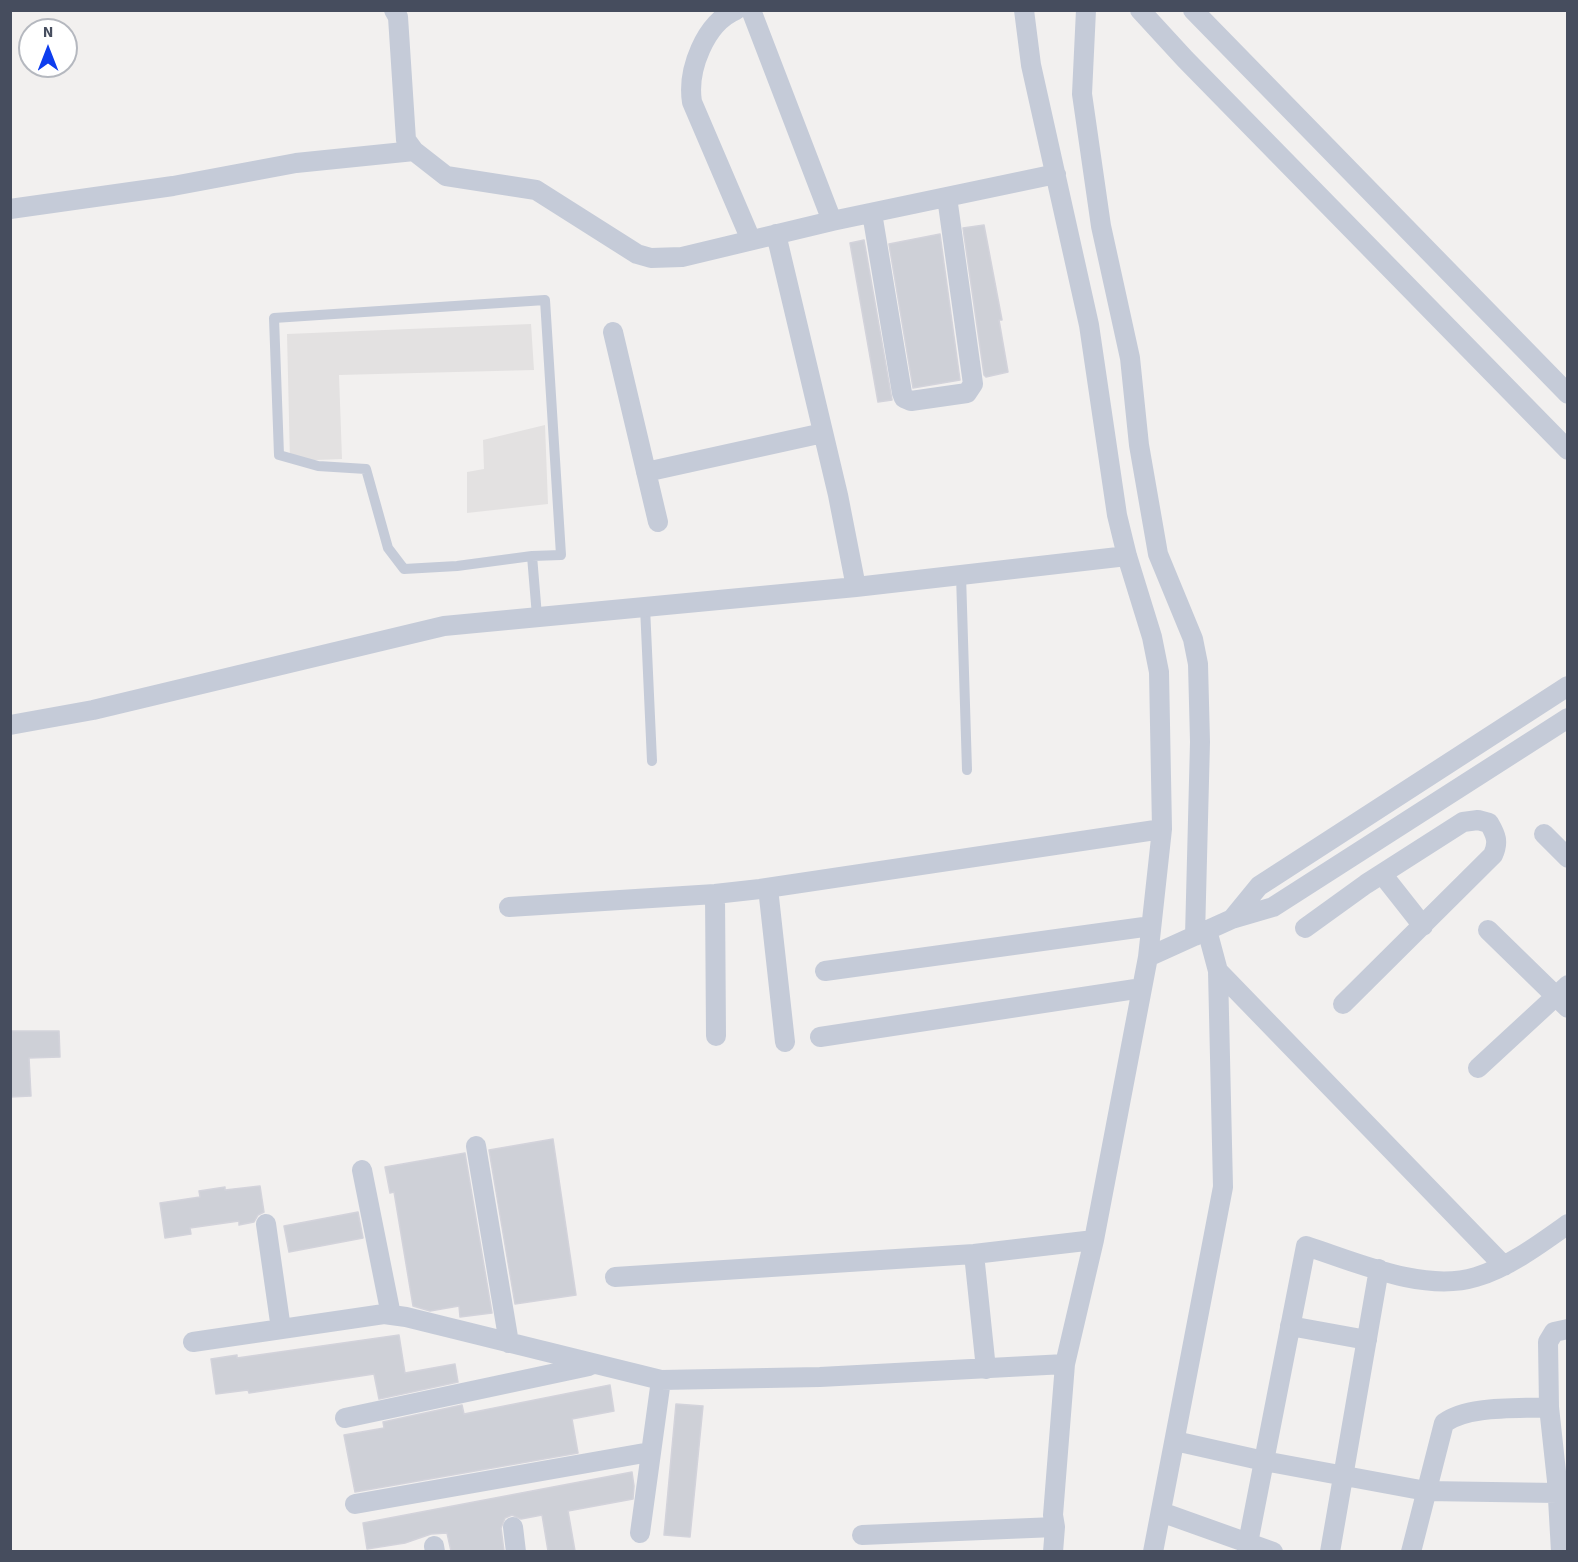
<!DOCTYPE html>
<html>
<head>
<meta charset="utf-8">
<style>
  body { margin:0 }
  #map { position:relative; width:1578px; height:1562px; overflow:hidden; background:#f2f0ef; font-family:"Source Sans 3",sans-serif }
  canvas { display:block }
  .frame { position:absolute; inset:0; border:12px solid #464d5e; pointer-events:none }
  .north { position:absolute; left:18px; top:18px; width:60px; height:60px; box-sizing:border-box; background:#fff; border:2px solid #b5b8bf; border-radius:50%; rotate:0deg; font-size:16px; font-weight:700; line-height:24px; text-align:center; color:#464d5e }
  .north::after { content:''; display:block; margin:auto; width:21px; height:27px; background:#0d3dee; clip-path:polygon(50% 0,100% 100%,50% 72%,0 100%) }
</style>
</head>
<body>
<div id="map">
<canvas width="1578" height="1562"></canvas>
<div class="frame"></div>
<div class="north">N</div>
</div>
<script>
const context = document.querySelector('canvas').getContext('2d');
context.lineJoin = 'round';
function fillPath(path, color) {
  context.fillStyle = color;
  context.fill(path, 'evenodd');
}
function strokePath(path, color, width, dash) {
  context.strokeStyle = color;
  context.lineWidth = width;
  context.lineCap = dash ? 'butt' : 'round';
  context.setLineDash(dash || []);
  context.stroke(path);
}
const education = new Path2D(`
  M531,324L534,370L339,375L342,459L290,461L287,334Z
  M545,425L548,504L467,513V472L484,469L483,440Z`);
const building = new Path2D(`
  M984,225L1002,320H999L1008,372L986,377L984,375L963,228Z
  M940,234L960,380L913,388L889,244Z
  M864,240L892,400L878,402L850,243Z
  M12,1031H59L60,1057L29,1058L31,1096L10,1097Z
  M553,1139L576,1295L515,1304L489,1150Z
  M465,1153L492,1313L460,1317L459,1306L430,1311L413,1306L394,1192L390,1193L385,1167Z
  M260,1186L264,1212L258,1215L254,1222L239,1225V1221L190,1228L191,1234L165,1238L160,1203L200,1197L199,1191L225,1187V1190Z
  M358,1212L363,1238L289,1252L284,1226Z
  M399,1335L405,1373L455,1364L458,1382L379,1399L374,1374L249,1393L248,1390L216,1394L211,1359L237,1355V1358Z
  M610,1385L614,1411L572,1419L578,1453L355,1492L344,1435L384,1428L383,1422L462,1405L464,1414Z
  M676,1404L703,1406L690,1537L664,1535Z
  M632,1472L634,1486L633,1499L568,1511L575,1551H548L542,1515L521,1519L512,1515L505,1518L501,1528L504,1551H451L447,1533L431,1534L405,1543L367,1549L363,1523Z`);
const lane = new Path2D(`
  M532,556L561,555L545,300L274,318L279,455L318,466L366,469L388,548L404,569L457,566L532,556L537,616
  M961,575L967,770
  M645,607L652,761`);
const street = new Path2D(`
  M394,10L398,17L406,140L414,151L446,176L536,190L637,254L651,258L682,257L832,221L1056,174
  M736,10C705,23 687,70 692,102L751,240
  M751,10L832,221
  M1024,10L1031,65L1089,325L1117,515L1127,556L1152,637L1159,672L1162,829L1148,957L1094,1240L1065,1364L1053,1515L1055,1527L1053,1552
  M1086,10L1082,94L1101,226L1130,358L1139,445L1158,554L1193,639L1198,664L1200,742L1195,936
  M1140,10L1185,59L1568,450
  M1193,10L1568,394
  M10,209L173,186L296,163L414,151
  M872,213L902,393L904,398L911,401L967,393L973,384L947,197
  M776,234L838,495L856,587
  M613,332L658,522
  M646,472L823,433
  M10,725L93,710L444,626L856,587L1127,556
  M1544,834L1568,858
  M1382,874L1423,926
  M768,888L785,1042
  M715,894L716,1036
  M509,907L715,894L760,889L1162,829
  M1232,919L1259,886L1568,686
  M1305,928L1366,884L1463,822L1478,820L1489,823C1496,835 1499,842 1493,855L1343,1004
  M1488,930L1568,1008
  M1148,957L1232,919L1273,907L1568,718
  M825,971L1151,926
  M1218,971L1504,1266
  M820,1037L1142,988
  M1478,1068L1568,985
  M476,1146L509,1343
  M362,1170L391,1315
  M266,1224L281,1329
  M974,1254L986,1369
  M615,1277L974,1254L1094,1240
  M1290,1326L1367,1340
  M193,1342L384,1314L406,1317L661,1380L820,1377L1065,1364
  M345,1418L589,1366
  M1175,1441L1264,1461L1426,1491L1557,1493
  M355,1504L650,1452
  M1161,1512L1273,1552
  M513,1527L516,1552
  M640,1533L661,1380
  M862,1535L1055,1527
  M1248,1543L1306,1246C1356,1262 1424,1293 1476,1277C1509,1267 1540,1244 1568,1224
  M434,1546L435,1552
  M1153,1552L1223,1187L1218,971L1207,930
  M1330,1552L1379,1269
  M1411,1552L1444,1423C1468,1405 1519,1409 1549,1407
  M1561,1552L1557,1481L1549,1407L1548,1342L1554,1332L1568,1329`);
fillPath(education, '#e3e1e1');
fillPath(building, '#ced0d7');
strokePath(building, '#d3d3db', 1.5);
strokePath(lane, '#c5cbd8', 10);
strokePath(street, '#c5cbd8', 20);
</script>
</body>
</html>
